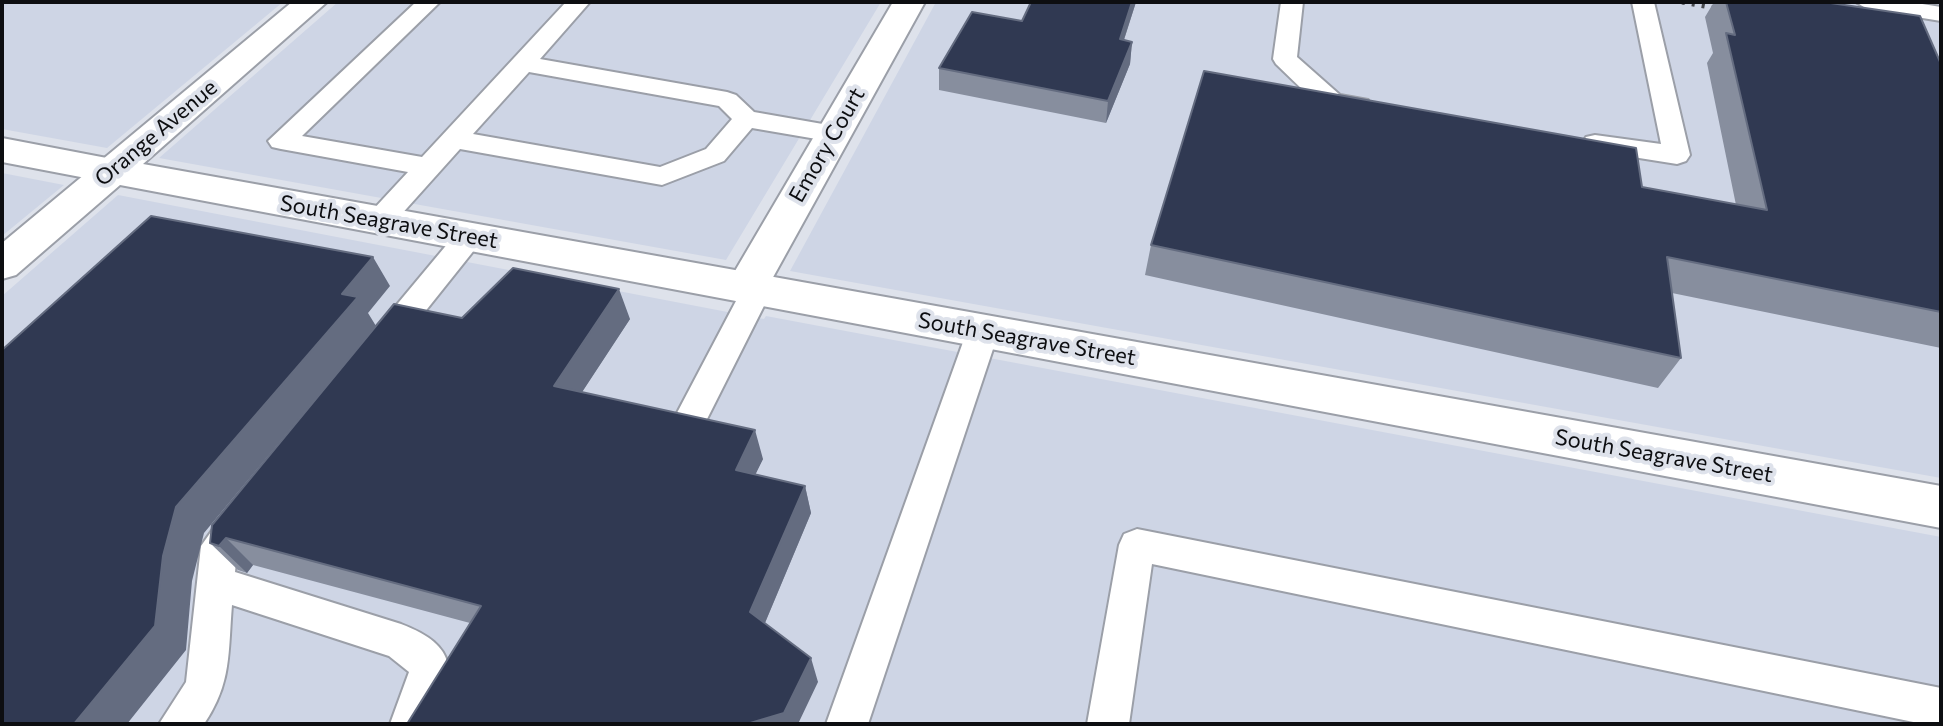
<!DOCTYPE html>
<html>
<head>
<meta charset="utf-8">
<style>
  body { margin:0 }
  #map { position:relative; width:1943px; height:726px; overflow:hidden; background:#dee2eb; font-family:Commissioner,sans-serif }
  canvas { display:block }
  .frame { position:absolute; inset:0; border:4px solid #0d0e11; pointer-events:none }
</style>
</head>
<body>
<div id="map">
<canvas width="1943" height="726"></canvas>
<div class="frame"></div>
</div>
<script>
const context = document.querySelector('canvas').getContext('2d');
context.lineJoin = 'round';
function fillPath(path, color) {
  context.fillStyle = color;
  context.fill(path, 'evenodd');
}
function strokePath(path, color, width, dash) {
  context.strokeStyle = color;
  context.lineWidth = width;
  context.lineCap = dash ? 'butt' : 'round';
  context.setLineDash(dash || []);
  context.stroke(path);
}
function write(font, color, halo, rows, align = 'center') {
  context.font = font + ' Commissioner,sans-serif';
  context.lineWidth = 8;
  context.setLineDash([]);
  context.textBaseline = 'middle';
  context.strokeStyle = halo;
  context.fillStyle = color;
  for (const [text, x, y, turn = 0] of rows) {
    context.save();
    context.translate(x, y);
    context.rotate((+turn || 0) * Math.PI / 180);
    context.textAlign = isNaN(turn) ? turn : align;
    if (halo) context.strokeText(text, 0, 0);
    context.fillText(text, 0, 0);
    context.restore();
  }
}
const built = new Path2D(`
  M2,2H283L107,148L2,129Z
  M338,2H881L726,260L159,158Z
  M936,2H1941V478L790,271Z
  M2,173L64,185L2,236Z
  M118,195L764,319L766,316L1941,537V724H2V296Z`);
const service = new Path2D(`
  M416,2H440L302,136L422,157L566,2H590L540,59L727,92L736,95L754,112L834,126L843,128L847,134L843,140L834,142L752,128L724,161L662,185L460,149L390,227L380,230L370,227L366,220L370,213L408,172L281,149L272,147L268,141ZM529,72L719,106L732,119L706,149L660,167L473,134Z
  M1281,2H1303L1297,57L1340,95L1368,100L1372,106L1368,112C1328,122 1303,89 1276,64L1273,59Z
  M1632,2H1654L1690,155L1686,161L1677,164L1595,151L1586,149L1582,143L1586,137L1595,135L1661,144Z
  M1856,2H1910L1941,7V21L1867,9Z
  M469,227L479,230L483,237L479,244L396,348L385,352L374,348L369,340L374,332L459,230Z
  M757,279L768,282L772,290L702,429L690,433L678,429L673,420L678,411L746,282Z
  M983,319L994,323L999,331L868,724H826L967,331L972,323Z
  M243,501L256,505L261,516L237,551L235,572L401,624C459,646 456,673 434,724H390L409,672L389,656L232,605C228,652 232,683 204,724H159L186,682L201,546L230,505Z
  M1137,529L1941,688V724H1923L1152,564L1129,724H1087L1119,545L1124,534Z`);
const minor = new Path2D(`
  M893,2H925L761,299L746,303L731,299L725,288Z
  M2,138L112,159L125,162L131,171L125,180L112,183L2,162Z`);
const tertiary = new Path2D(`
  M292,2H327L143,164L1941,486V528L120,185L16,275L2,279V243Z`);
const rail = new Path2D(`
  M1682,2L1715,8`);
const wall = new Path2D(`
  M1136,2L1124,40L1132,42L1130,64L1106,123L939,90V68Z
  M1714,2H1824L1941,64V348L1672,293L1681,358L1658,388L1145,275L1151,245L1642,187L1736,205L1707,63L1713,53L1705,17Z
  M462,318L630,319L582,392L763,459L755,474L805,486L811,513L765,623L818,682L470,623L253,565L247,573L238,570L210,543Z`);
const shadedWall = new Path2D(`
  M1132,2H1136L1117,61L1120,39Z
  M1132,42L1130,64L1106,123L1108,101Z
  M373,257L390,286L368,313L376,326L204,533L192,581L186,650L127,724H74L176,507L342,294Z
  M619,289L630,319L567,415L554,386Z
  M755,430L763,459L744,498L736,470Z
  M805,486L811,513L759,637L750,612Z
  M226,538L253,565L247,573L219,546Z
  M811,658L818,682L798,724H747Z`);
const building = new Path2D(`
  M1031,2H1132L1120,39L1132,42L1108,101L939,68L972,12L1022,21Z
  M1726,2H1824L1920,16L1941,64V312L1667,257L1681,358L1151,245L1204,71L1636,148L1642,187L1767,210L1726,33L1735,35Z
  M151,216L373,257L342,294L358,297L176,507L163,556L155,626L74,724H2V350Z
  M513,268L619,289L554,386L755,430L736,470L805,486L750,612L811,658L784,713L747,724H407L481,606L226,538L219,546L210,543L212,525L394,304L462,318Z`);
const streetNames = [
  ["Orange Avenue",156,133,-40],
  ["Emory Court",827,145,-60],
  ["South Seagrave Street",389,222,10],
  ["South Seagrave Street",1027,339,10],
  ["South Seagrave Street",1664,456,10]
];
fillPath(built, '#ced5e5');
strokePath(service, '#9b9fa8', 4);
strokePath(minor, '#9b9fa8', 4);
strokePath(tertiary, '#9b9fa8', 4);
fillPath(service, '#fff');
fillPath(minor, '#fff');
fillPath(tertiary, '#fff');
strokePath(rail, '#47494e', 5, [3, 7]);
fillPath(wall, '#878e9e');
fillPath(shadedWall, '#646c80');
fillPath(building, '#303952');
strokePath(building, '#646c80', 2);
write('22px', '#0d0e11', '#dee2eb', streetNames);
</script>
</body>
</html>
